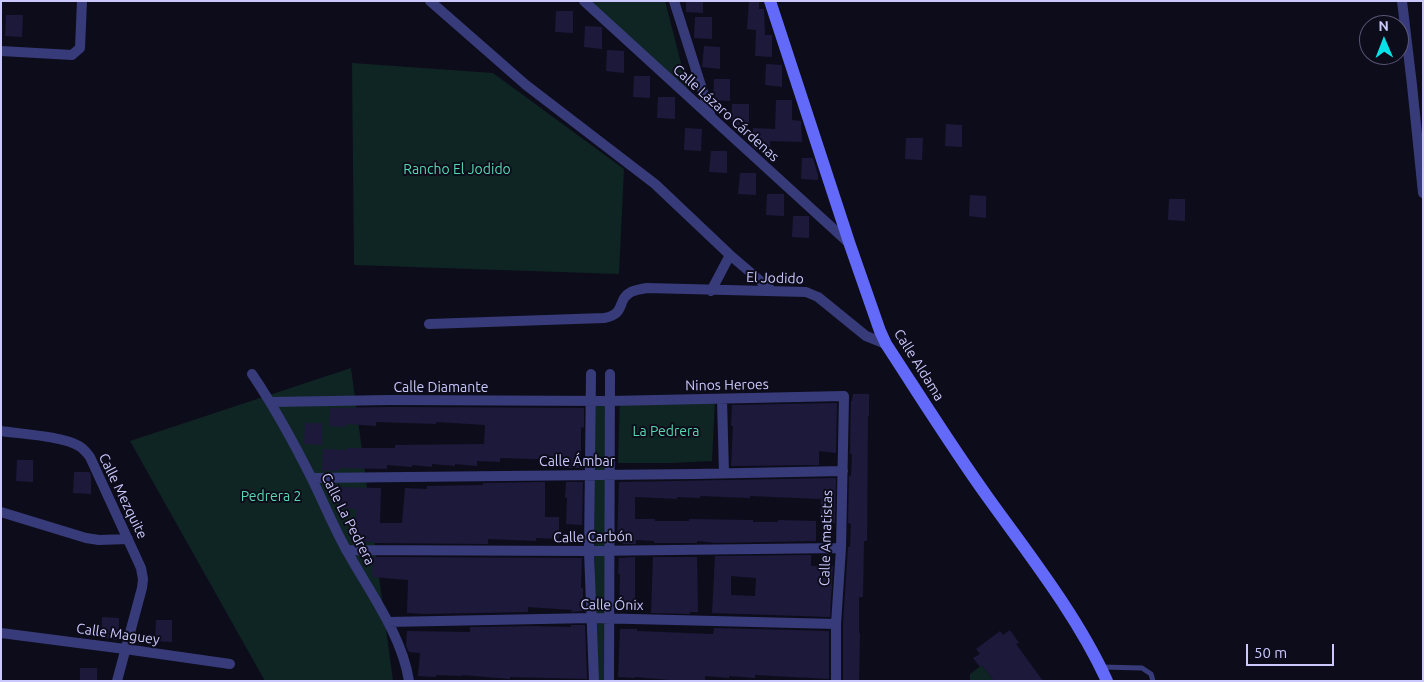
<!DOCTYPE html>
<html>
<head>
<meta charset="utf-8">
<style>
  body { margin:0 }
  #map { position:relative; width:1424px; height:682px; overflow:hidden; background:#0d0c1b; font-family:Ubuntu,sans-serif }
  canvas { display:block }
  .frame { position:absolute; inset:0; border:2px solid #cac8fd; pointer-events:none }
  .north { position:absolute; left:1359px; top:15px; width:50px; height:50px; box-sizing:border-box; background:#0d0c1b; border:1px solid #595775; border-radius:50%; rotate:359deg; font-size:14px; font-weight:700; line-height:20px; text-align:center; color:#cac8fd }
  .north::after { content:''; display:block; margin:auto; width:18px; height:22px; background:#09e1e8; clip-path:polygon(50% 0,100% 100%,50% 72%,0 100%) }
  .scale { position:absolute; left:1246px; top:644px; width:88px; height:22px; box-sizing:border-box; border:2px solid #cac8fd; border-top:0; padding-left:6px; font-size:15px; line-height:18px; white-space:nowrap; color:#cac8fd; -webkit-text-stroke:4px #0d0c1b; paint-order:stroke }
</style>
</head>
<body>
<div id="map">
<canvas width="1424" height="682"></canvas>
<div class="frame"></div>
<div class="north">N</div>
<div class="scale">50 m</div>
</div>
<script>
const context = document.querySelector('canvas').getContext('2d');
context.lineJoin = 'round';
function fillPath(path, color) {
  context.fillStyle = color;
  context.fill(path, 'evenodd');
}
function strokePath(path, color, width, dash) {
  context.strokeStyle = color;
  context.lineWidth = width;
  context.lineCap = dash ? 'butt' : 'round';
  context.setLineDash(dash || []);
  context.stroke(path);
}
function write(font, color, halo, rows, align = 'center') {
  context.font = font + ' Ubuntu,sans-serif';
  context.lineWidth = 4;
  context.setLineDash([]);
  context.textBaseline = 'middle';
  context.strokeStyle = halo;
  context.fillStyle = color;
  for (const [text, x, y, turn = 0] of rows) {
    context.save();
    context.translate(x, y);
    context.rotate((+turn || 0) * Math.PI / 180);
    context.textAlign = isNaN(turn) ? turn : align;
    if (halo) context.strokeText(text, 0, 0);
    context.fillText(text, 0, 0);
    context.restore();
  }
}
const green = new Path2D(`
  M591,1H665L689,94Z
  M352,63L493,73L624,169L619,274L354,265Z
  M351,368L393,681H265L130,441Z
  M620,398L715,400L712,461L671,463H618Z
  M593,399H606L604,681H596Z
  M982,665L994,681H970V674Z`);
const building = new Path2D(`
  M686,1H703V13L686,12Z
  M749,1H759V9H764L765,35H772V57L755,56L756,30L747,29Z
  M556,11H573V33L555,32Z
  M6,15H23L22,37L5,36Z
  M695,17H712V39L694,38Z
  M585,26L602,27V49L584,47Z
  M704,46L720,47V69L702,67Z
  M607,50L624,51V73L606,71Z
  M766,64L782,65V87L765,85Z
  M634,76H650V98L633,97Z
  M714,79H730V101L713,100Z
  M658,97H675V119L657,118Z
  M776,100H792V120L801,121L802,142L770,141V151L757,150L752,146L753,128L775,129Z
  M732,104H749V126L731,125Z
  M946,124L962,125V147L945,146Z
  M685,128L702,129L701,151L684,150Z
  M906,138H923L922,160L905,159Z
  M711,151H727V173L709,172Z
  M802,158H813L818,175V180L801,179Z
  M740,173H756V195L738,194Z
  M767,194H784V216L766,215Z
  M970,195L986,196V218L969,216Z
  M1169,199H1185V221L1168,220Z
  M793,216H809V238L792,237Z
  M853,394H869V416H868L867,541H864L863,597H859V633H860L859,681H843V624L848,547H850L851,524L848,523L849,476H851L852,454H850L851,401H852Z
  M837,403L836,453L819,451V465L731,466L733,426H731L732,405Z
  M390,407L584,408V428L581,427V468H567V460L500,458V462L477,461V466L455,464V466L432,464V467L412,465V467L387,465V469L339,468V471H322L323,449L347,450V448H395V445L484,444L485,425L436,422V424L376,422V426L346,424V427L329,426L330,408Z
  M305,423H322V445L304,444Z
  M17,460H33V482L16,481Z
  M74,472H89L91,475V494L73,493Z
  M836,478L835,523L820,522L821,499L750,496V498L700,496V498L677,497V499L635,497V519H655V521H689V519L753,520V522H778V520L816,521V541L716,543L697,541V543H654V541L636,540V544H624L617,541L619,482Z
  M545,482V517H559V539L536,538V541L488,539V544L374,543V542L355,541L356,509L338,508L339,487L381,488L380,523H402L405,488L427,489V486L483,485V483Z
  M566,482H583L582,525L566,524L567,498L565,497Z
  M811,555V566H833L830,617L712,613L715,556ZM731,576L756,578L755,596L731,595Z
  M373,557L582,558L581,588H583V611L571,612L572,610L528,607V612L424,614L407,613L408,580L372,577Z
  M635,557V610L619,609L620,574H618L619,558Z
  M653,557H697L698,612H690V614L651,613Z
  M102,617L119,618V640L101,638Z
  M156,620H172V642L155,641Z
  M571,625H585L587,679L510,677V679L462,675V676L436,675V677L418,676L420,653L409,652L406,646L407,631L470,632V627L533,626L571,627Z
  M714,628L829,631V679L755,675V678L729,676V678L705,676V681H682L635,677V678L618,677L620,629H637V631L713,634Z
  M1010,630L1019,643L1016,644L1043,681H994L982,665L980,667L973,658L980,654L976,649L1000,631L1003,635Z
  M80,668H97V681H80Z`);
const service = new Path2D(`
  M1101,667L1142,668L1151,674L1153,681`);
const minor = new Path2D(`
  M430,1L526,85L655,184L730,255L771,290
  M584,1L850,244
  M674,1L711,117
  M1402,1L1412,85L1423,193
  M1,51L72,55L80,48L82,1
  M711,291L730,255
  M429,324L604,318C627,314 616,300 631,292C635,290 641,289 647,288L806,292L818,297L866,336L886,344
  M252,374C275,408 294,443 312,479C324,503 334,528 347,551C369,591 402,635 409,681
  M591,374L589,551L594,681
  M722,400L724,473
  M271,402L390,400L610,401L844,396L841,548L836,624V681
  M1,431C21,434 63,436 79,446C84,449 87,453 90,457L141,568L143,579L142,588L117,681
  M312,478L695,474L843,471
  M1,512L86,538L99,540L128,539
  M346,550L589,551L841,548
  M388,622L592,618L836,624
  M1,633L125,649L230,664
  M609,681L610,374`);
const secondary = new Path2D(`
  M770,1L850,245L880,331L886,344C920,396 953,449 989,499C1030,556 1078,617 1107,681`);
const streetNames = [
  ["Calle Lázaro Cárdenas",726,113,42],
  ["El Jodido",775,278,2],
  ["Calle Aldama",919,365,58],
  ["Ninos Heroes",727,385,-1],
  ["Calle Diamante",441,387],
  ["Calle Ámbar",577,461],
  ["Calle Mezquite",123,496,64],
  ["Calle La Pedrera",348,519,63],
  ["Calle Carbón",593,537,-1],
  ["Calle Amatistas",826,538,-88],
  ["Calle Ónix",612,605,1],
  ["Calle Maguey",118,634,8]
];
const parkNames = [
  ["Rancho El Jodido",457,169],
  ["La Pedrera",666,431],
  ["Pedrera 2",271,496]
];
fillPath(green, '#0f2523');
fillPath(building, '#1d193b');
strokePath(service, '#383b79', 5);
strokePath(minor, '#383b79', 10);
strokePath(secondary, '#636af9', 12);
write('14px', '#cac8fd', '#0d0c1b', streetNames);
write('14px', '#59d8af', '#0d0c1b', parkNames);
</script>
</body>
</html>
